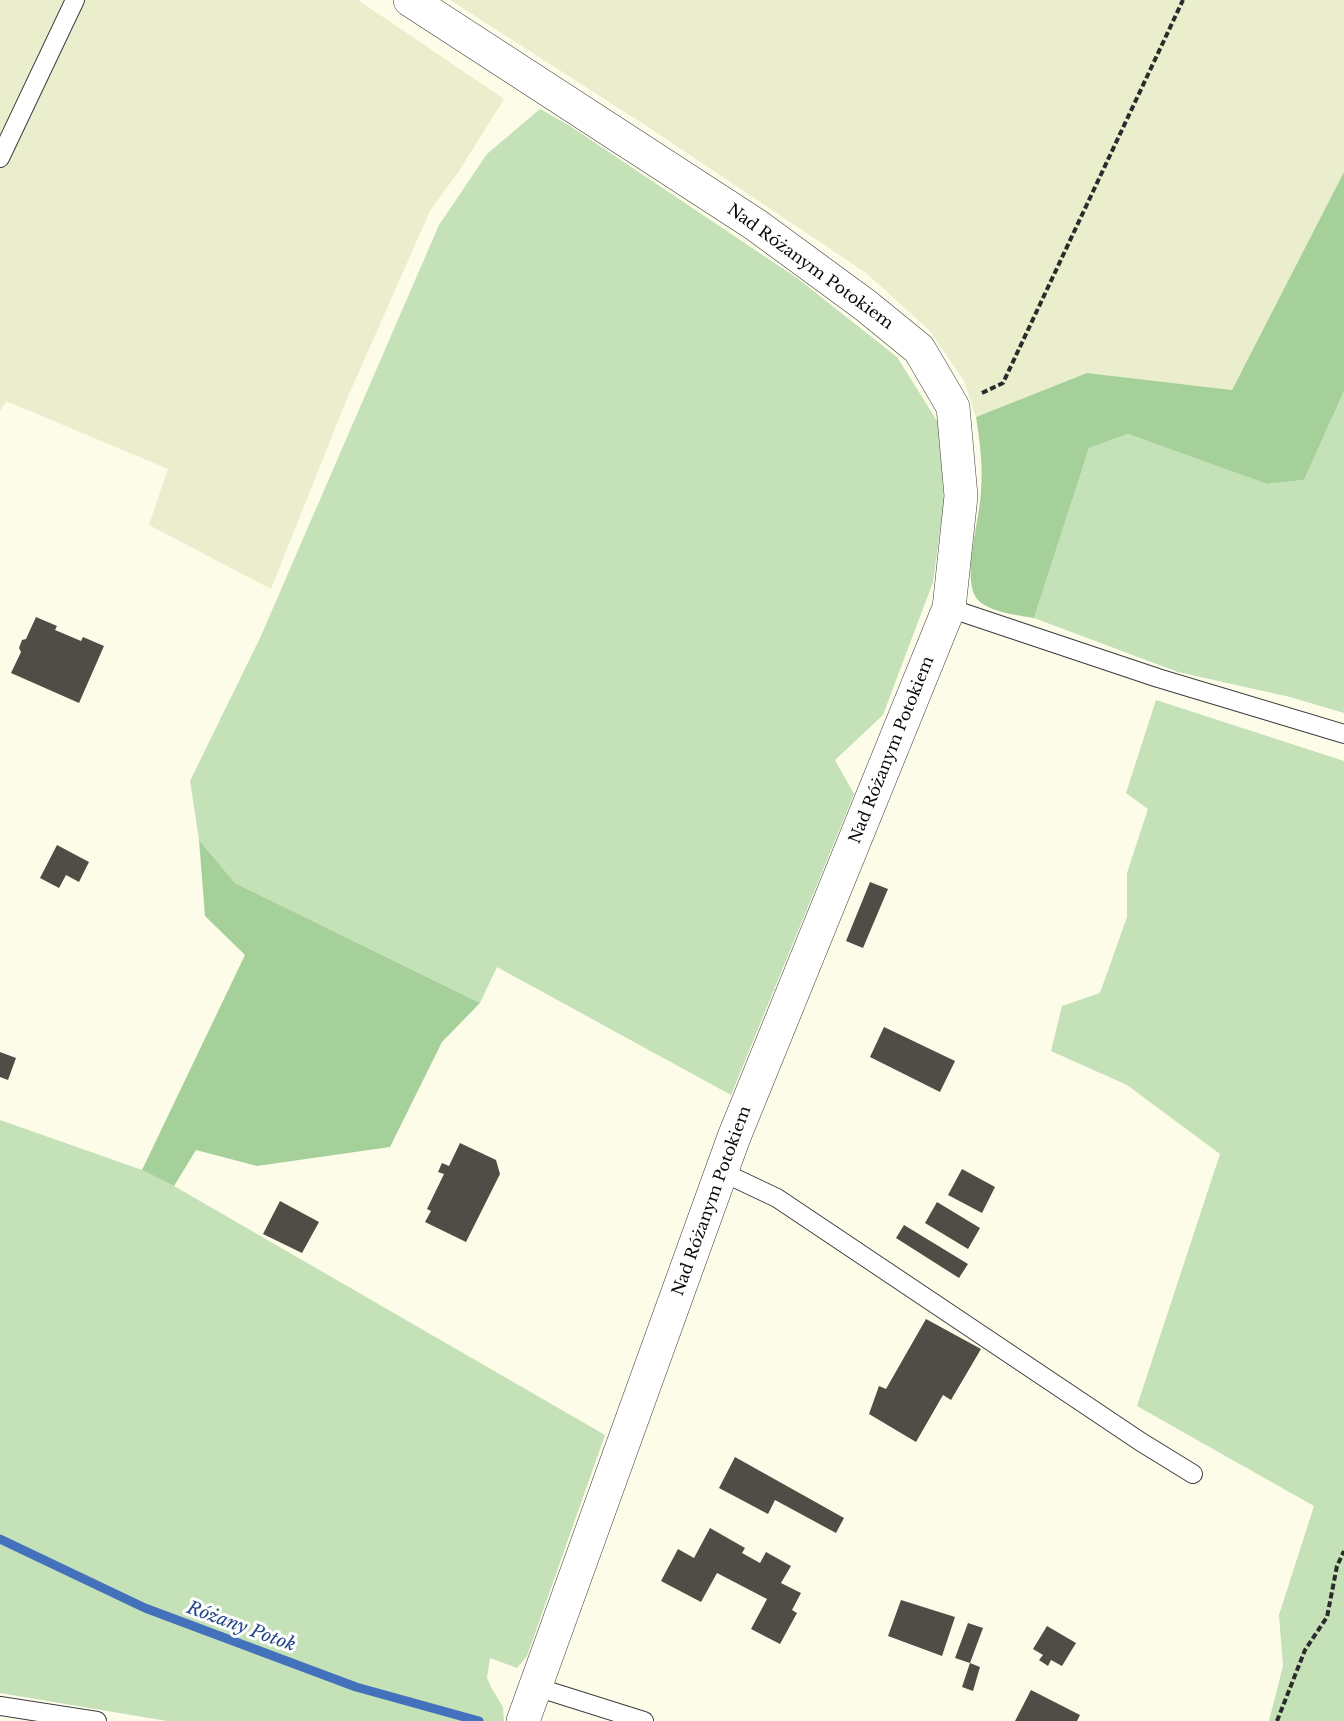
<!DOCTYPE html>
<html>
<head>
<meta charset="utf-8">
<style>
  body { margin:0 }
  canvas { display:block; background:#fcfce9 }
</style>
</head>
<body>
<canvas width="1344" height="1721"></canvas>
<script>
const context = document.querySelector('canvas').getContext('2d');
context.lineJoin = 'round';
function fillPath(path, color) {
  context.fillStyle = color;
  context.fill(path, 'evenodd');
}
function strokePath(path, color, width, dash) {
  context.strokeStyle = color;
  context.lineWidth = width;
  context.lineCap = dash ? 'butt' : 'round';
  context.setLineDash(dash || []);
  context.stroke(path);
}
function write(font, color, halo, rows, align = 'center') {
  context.font = font + ' "Libre Baskerville",serif';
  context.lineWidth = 6;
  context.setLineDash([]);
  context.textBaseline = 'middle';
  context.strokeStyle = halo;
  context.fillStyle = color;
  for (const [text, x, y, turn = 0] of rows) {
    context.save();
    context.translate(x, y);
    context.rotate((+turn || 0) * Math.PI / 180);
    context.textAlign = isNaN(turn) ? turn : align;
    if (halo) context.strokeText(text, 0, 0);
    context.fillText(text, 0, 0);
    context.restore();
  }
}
const farmland = new Path2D(`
  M0,0H358L504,99L459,171L430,211L346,401L271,589L149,525L168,469L6,401L0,411Z
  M450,0H1344V172L1232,390L1087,373L976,417L964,381L930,331L866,273L645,125Z`);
const green = new Path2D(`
  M540,109L570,126L797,278L897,357L939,424L944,501L933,582L883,715L835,760L854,794L731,1095L497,967L480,1003L235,883L199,840L190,781L260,638L439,225L487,154Z
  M1344,391V713L1290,697L1178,672L1034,618L1089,448L1128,434L1267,484L1304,480Z
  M1156,700L1344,761V1721H1269L1283,1666L1279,1615L1314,1506L1137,1406L1220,1154L1127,1085L1051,1051L1062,1006L1100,993L1127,917V873L1148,809L1126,793Z
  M0,1120L142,1170L174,1186L605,1435L527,1656L517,1668L490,1658L487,1678L492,1689L503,1707L504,1721H167L0,1693Z`);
const forest = new Path2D(`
  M1344,172V391L1304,480L1267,484L1128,434L1089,448L1034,618C1018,615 984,612 975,596C963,572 980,519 981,491C983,466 980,442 976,417L1087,373L1232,390Z
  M199,840L235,883L480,1003L442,1042L390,1147L257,1166L196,1150L174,1186L142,1170L245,955L205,916Z`);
const stream = new Path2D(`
  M0,1539L145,1608L356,1687L479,1721`);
const building = new Path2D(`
  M36,617L57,626L55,630L81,641L83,637L104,646L79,703L11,673L21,652L19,648L22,640L26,639Z
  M57,845L89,862L79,882L66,875L59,888L40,878Z
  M870,882L888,889L863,948L846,941Z
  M884,1027L955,1061L940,1092L870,1057Z
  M0,1052L16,1058L8,1080L0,1077Z
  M460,1143L496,1160L500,1174L466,1242L425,1222L431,1211L427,1209L444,1174L438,1172L442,1163L449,1166Z
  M962,1169L995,1187L982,1213L948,1195Z
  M280,1201L319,1222L302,1253L263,1234Z
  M937,1202L980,1228L968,1249L925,1223Z
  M904,1225L968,1264L959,1278L896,1238Z
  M926,1319L981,1349L951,1400L943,1395L916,1442L869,1414L879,1386L886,1389Z
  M735,1457L844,1518L836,1533L775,1500L768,1514L719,1488Z
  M710,1528L745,1548L742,1553L760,1563L766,1552L791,1566L781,1583L801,1593L792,1610L797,1613L780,1644L751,1629L767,1599L717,1573L701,1602L661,1581L678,1549L694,1558Z
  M901,1600L955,1617L942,1656L888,1636Z
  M968,1623L983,1628L970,1663L955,1658Z
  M1047,1626L1076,1643L1062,1666L1051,1660L1048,1666L1039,1660L1043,1655L1033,1649Z
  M970,1663L980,1667L973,1691L962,1687Z
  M1031,1690L1080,1715L1077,1721H1015Z`);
const path = new Path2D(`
  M982,393L1003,383L1183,0
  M1277,1721L1305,1650L1327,1617L1337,1566L1344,1551`);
const lane = new Path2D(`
  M0,158L75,0
  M949,608L1158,678L1344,734
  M722,1172L777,1198L1141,1442L1193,1474
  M536,1687L644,1721
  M0,1706L97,1721`);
const street = new Path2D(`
  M410,0L756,225L865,305L919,349L953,407L961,496L949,608L734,1137L523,1721`);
const streetNames = [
  ["Nad Różanym Potokiem",810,267,36],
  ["Nad Różanym Potokiem",892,750,-68],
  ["Nad Różanym Potokiem",712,1201,-70]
];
const waterNames = [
  ["Różany Potok",241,1627,20]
];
fillPath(farmland, '#eaeecc');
fillPath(green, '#c4e1b7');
fillPath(forest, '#a5d099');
strokePath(stream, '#4471bb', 9);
fillPath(building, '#504d47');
strokePath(lane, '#3c3c3c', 20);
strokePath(street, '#3c3c3c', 34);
strokePath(path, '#2b2b2b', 4, [6, 3]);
strokePath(lane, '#fff', 18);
strokePath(street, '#fff', 33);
write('16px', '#090909', '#fff', streetNames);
write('italic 18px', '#24468a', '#fff', waterNames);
</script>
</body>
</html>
